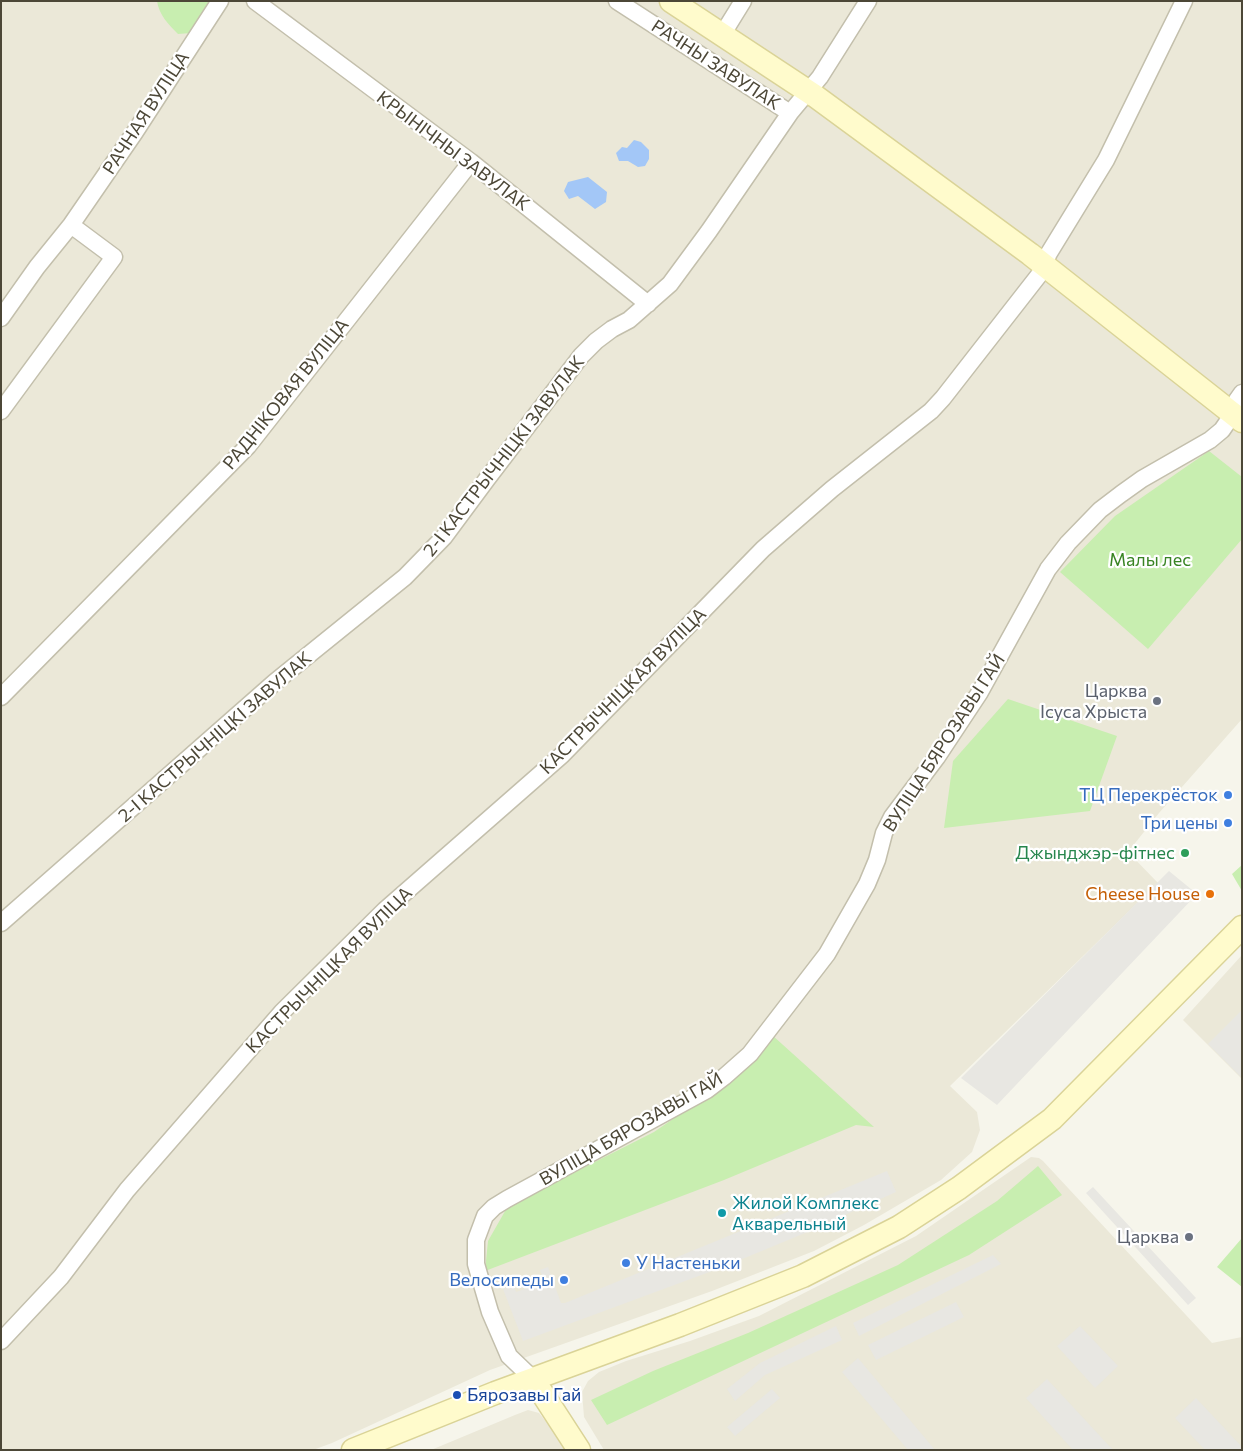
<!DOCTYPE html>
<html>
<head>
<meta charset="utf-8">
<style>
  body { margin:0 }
  #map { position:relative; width:1243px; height:1451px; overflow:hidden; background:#f6f5eb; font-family:Commissioner,sans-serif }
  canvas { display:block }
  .frame { position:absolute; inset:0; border:2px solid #4c4737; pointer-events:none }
</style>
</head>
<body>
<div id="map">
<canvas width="1243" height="1451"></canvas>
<div class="frame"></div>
</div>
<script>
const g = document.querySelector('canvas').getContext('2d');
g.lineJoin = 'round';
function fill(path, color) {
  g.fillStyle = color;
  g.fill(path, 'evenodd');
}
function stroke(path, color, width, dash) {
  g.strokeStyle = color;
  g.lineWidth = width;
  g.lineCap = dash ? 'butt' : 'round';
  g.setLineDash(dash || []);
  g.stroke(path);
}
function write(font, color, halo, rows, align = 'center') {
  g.font = font + ' Commissioner,sans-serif';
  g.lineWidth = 4.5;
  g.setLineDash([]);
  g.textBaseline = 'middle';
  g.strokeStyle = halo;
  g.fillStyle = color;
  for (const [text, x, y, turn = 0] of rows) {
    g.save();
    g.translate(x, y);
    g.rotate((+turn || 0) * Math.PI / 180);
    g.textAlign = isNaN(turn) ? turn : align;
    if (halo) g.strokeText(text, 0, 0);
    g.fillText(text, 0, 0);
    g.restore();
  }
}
fill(new Path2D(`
  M 1,1 L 1242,1 L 1242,719 L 1159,813 L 1128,852 L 1158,883 L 950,1086 L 977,1112 L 980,1130 L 972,1152 L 941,1180 L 864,1225 L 814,1251 L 712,1291 L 490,1370 L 332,1443 L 313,1450 L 1,1450 Z
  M 1242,955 L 1242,1079 L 1183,1020 Z
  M 1031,1157 L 1039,1158 L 1043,1161 L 1212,1343 L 1242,1337 L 1242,1450 L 604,1450 L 584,1417 L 582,1392 L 588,1381 L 599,1372 L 626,1361 L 690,1341 L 759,1316 L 916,1236 Z
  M 528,1410 L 539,1413 L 552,1429 L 565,1450 L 431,1450 L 515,1415 Z`), '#ebe8d8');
fill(new Path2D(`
  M 157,1 L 213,1 L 191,33 L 178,34 C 169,25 159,15 157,1 Z
  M 1209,451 L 1242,477 L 1242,539 L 1148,649 L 1060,572 L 1115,516 Z
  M 1008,699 L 1117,736 L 1090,811 L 944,828 L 953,761 Z
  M 1242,865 L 1242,891 L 1232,874 Z
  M 772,1035 L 874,1127 L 856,1125 L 724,1180 L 485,1271 L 488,1241 L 508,1206 L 654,1132 L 718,1088 Z
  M 1038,1166 L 1062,1195 L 969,1255 L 607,1425 L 591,1400 L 653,1371 L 748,1333 L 898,1265 L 997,1201 Z
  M 1242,1238 L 1242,1287 L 1217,1267 Z`), '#c8eeb0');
fill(new Path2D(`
  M 1169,871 L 1197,894 L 997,1105 L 961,1078 Z
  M 1242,1010 L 1242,1076 L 1241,1077 L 1208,1044 Z
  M 887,1171 L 896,1192 L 805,1233 L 723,1267 L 523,1341 L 503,1289 L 514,1285 L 516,1292 L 544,1282 L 540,1270 L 548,1267 L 561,1303 L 565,1303 Z
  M 1093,1187 L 1196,1298 L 1188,1305 L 1086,1193 Z
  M 993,1255 L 1001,1264 L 859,1336 L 853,1323 Z
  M 956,1302 L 964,1317 L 876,1360 L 868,1345 Z
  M 836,1326 L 842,1340 L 765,1375 L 735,1401 L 727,1389 L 760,1363 Z
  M 1080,1326 L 1118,1366 L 1095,1388 L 1057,1346 Z
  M 858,1358 L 935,1450 L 908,1450 L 842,1372 Z
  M 1047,1379 L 1113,1450 L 1073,1450 L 1026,1398 Z
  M 772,1389 L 780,1398 L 735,1436 L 727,1427 Z
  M 1196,1398 L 1242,1447 L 1242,1450 L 1205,1450 L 1175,1418 Z`), '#e8e7e2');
fill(new Path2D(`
  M 634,140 L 641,142 L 649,150 L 649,159 L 645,166 L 638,167 L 628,161 L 619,161 L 616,153 L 622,147 L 627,148 Z
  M 588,177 L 607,192 L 606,202 L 595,209 L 578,196 L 569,199 L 564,191 L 568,182 Z`), '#a3c7f7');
const minor = new Path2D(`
  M 255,1 L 471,162 L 648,304
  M 617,1 L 790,113
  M 722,35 L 743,1
  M 1,318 L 37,267 L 71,225 L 135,132 L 220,1
  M 1,411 L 114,257 L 71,225
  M 1,697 L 248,446 L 471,162
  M 1,923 L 275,682 L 405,577 L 444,537 L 487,479 L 581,356 L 596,341 L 612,329 L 629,320 L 670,284 L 709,231 L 790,113 L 820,77 L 868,1
  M 1,1341 L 61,1277 L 127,1190 L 282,1012 L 385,910 L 562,755 L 763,549 L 832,489 L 931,411 L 943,398 L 1039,275 L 1049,253 L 1106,160 L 1184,1
  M 533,1379 L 509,1356 L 490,1312 L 476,1264 L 476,1240 L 485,1216 L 494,1207 L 507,1199 L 707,1090 L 724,1077 L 750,1054 L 827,954 L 867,884 L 877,860 L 884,833 L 892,817 L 937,757 L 980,692 L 1048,569 L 1068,543 L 1100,510 L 1121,494 L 1142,479 L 1210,440 L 1222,430 L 1233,414 L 1237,400 L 1242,393`);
const secondary = new Path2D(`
  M 671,1 L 815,96 L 1030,254 L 1242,421
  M 533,1379 L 579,1450
  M 353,1450 L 495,1393 L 680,1325 L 803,1276 L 899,1227 L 959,1188 L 1052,1119 L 1242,927`);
stroke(minor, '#c3bfac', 19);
stroke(secondary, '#dad397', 25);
stroke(minor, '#fff', 16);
stroke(secondary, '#fffbcc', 22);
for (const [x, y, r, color] of [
  [1157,701,5,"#6b7280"],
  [1228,795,5,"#3f7fe0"],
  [1228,823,5,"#3f7fe0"],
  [1185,853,5,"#2e9e5b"],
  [1210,894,5,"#e8710a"],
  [722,1213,5,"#0f9aa8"],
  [1189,1237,5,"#6b7280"],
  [626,1263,5,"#3f7fe0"],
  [564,1280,5,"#3f7fe0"],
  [457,1395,5,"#1a4fb4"]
]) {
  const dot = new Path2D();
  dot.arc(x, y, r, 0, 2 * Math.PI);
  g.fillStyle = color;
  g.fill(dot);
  stroke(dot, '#fff', 2);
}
write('18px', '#4c4737', '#fff', [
  ["РАЧНЫ ЗАВУЛАК",716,65,33],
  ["РАЧНАЯ ВУЛІЦА",146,113,-57],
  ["КРЫНІЧНЫ ЗАВУЛАК",453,151,37],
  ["РАДНІКОВАЯ ВУЛІЦА",286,394,-51],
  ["2-І КАСТРЫЧНІЦКІ ЗАВУЛАК",504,456,-52],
  ["КАСТРЫЧНІЦКАЯ ВУЛІЦА",623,691,-45],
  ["2-І КАСТРЫЧНІЦКІ ЗАВУЛАК",215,737,-41],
  ["ВУЛІЦА БЯРОЗАВЫ ГАЙ",944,743,-57],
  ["КАСТРЫЧНІЦКАЯ ВУЛІЦА",329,970,-45],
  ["ВУЛІЦА БЯРОЗАВЫ ГАЙ",631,1129,-30]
]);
write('18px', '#398424', '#fff', [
  ["Малы лес",1150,560]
]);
write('18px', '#5b616d', '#fff', [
  ["Царква",1147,691],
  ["Ісуса Хрыста",1147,712],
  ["Царква",1179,1237]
], 'right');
write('18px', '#366cbe', '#fff', [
  ["ТЦ Перекрёсток",1218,795],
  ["Три цены",1218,823],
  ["У Настеньки",636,1263,"left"],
  ["Велосипеды",554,1280]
], 'right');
write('18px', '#27864d', '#fff', [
  ["Джынджэр-фітнес",1175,853]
], 'right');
write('18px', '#c56008', '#fff', [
  ["Cheese House",1200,894]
], 'right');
write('18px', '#0d838f', '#fff', [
  ["Жилой Комплекс",732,1203],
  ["Акварельный",732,1224]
], 'left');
write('18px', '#164399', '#fff', [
  ["Бярозавы Гай",467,1395]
], 'left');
</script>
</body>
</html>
